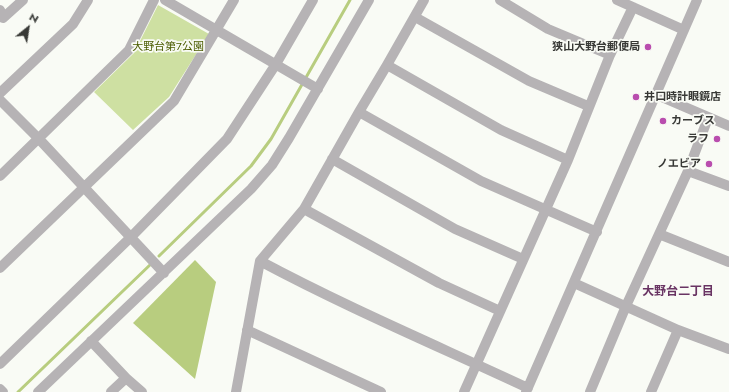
<!DOCTYPE html>
<html>
<head>
<meta charset="utf-8">
<style>
  body { margin:0 }
  #map { position:relative; width:729px; height:392px; overflow:hidden; background:#f9fbf5; font-family:Jost,sans-serif }
  canvas { display:block }
  .north { position:absolute; left:8px; top:8px; width:40px; height:40px; -webkit-text-stroke:3px #f9fbf5; paint-order:stroke; rotate:30deg; font-size:11px; font-weight:700; line-height:16px; text-align:center; color:#383936 }
  .north::after { content:''; display:block; margin:auto; width:14px; height:18px; background:#383936; clip-path:polygon(50% 0,100% 100%,50% 72%,0 100%) }
</style>
</head>
<body>
<div id="map">
<canvas width="729" height="392"></canvas>
<div class="north">N</div>
</div>
<script>
const g = document.querySelector('canvas').getContext('2d');
g.lineJoin = 'round';
function fill(path, color) {
  g.fillStyle = color;
  g.fill(path, 'evenodd');
}
function stroke(path, color, width, dash) {
  g.strokeStyle = color;
  g.lineWidth = width;
  g.lineCap = dash ? 'butt' : 'round';
  g.setLineDash(dash || []);
  g.stroke(path);
}
function write(font, color, halo, rows, align = 'center') {
  g.font = font + ' Jost,"Noto Sans JP",sans-serif';
  g.lineWidth = 3.5;
  g.setLineDash([]);
  g.textBaseline = 'middle';
  g.strokeStyle = halo;
  g.fillStyle = color;
  for (const [text, x, y, turn = 0] of rows) {
    g.save();
    g.translate(x, y);
    g.rotate((+turn || 0) * Math.PI / 180);
    g.textAlign = isNaN(turn) ? turn : align;
    if (halo) g.strokeText(text, 0, 0);
    g.fillText(text, 0, 0);
    g.restore();
  }
}
fill(new Path2D(`
  M 158,5 L 209,34 L 169,97 L 133,130 L 94,92 L 134,53 Z`), '#cee0a2');
fill(new Path2D(`
  M 195,260 L 216,282 L 195,379 L 133,323 Z`), '#b8cd7f');
stroke(new Path2D(`
  M 159,256 L 251,166 L 271,139 L 350,0
  M 18,392 L 152,263`), '#b8cd7f', 3);
stroke(new Path2D(`
  M 165,0 L 318,89
  M 500,0 L 548,29 L 610,55
  M 617,0 L 684,30
  M 0,10 L 3,18 L 23,0
  M 415,17 L 529,81 L 588,106
  M 387,65 L 501,130 L 568,160
  M 0,93 L 73,24 L 88,0
  M 657,95 L 729,126
  M 0,100 L 39,139 L 164,273
  M 359,112 L 481,181 L 597,232
  M 332,159 L 455,229 L 523,259
  M 688,171 L 729,186
  M 0,176 L 129,50 L 154,0
  M 304,209 L 439,283 L 500,311
  M 659,234 L 729,262
  M 260,261 C 348,308 438,346 528,388
  M 0,268 L 174,101 L 234,0
  M 574,283 L 678,330 L 729,349
  M 247,330 L 381,392
  M 91,341 L 126,378 L 142,392
  M 0,364 L 131,237 L 227,139 L 276,64 L 313,0
  M 0,389 L 3,392
  M 38,392 L 251,189 L 272,165 L 289,138 L 369,0
  M 111,392 L 126,378
  M 236,392 L 260,261 L 304,209 L 359,112 L 387,65 L 424,0
  M 464,392 L 568,160 L 610,55 L 633,7
  M 526,392 L 697,0
  M 590,392 L 626,306 L 688,171 L 708,118
  M 651,392 L 678,330`), '#b6b3b5', 10);
for (const [x, y, r, color] of [
  [648,47,4,"#b94dae"],
  [636,97,4,"#b94dae"],
  [663,121,4,"#b94dae"],
  [717,139,4,"#b94dae"],
  [709,164,4,"#b94dae"]
]) {
  const dot = new Path2D();
  dot.arc(x, y, r, 0, 2 * Math.PI);
  g.fillStyle = color;
  g.fill(dot);
  stroke(dot, '#f9fbf5', 1.5);
}
write('11px', '#4b5c00', '#f9fbf5', [
  ["大野台第7公園",168,47]
]);
write('bold 11px', '#383936', '#f9fbf5', [
  ["狭山大野台郵便局",640,47],
  ["井口時計眼鏡店",644,97,"left"],
  ["カーブス",671,121,"left"],
  ["ラフ",709,139],
  ["ノエビア",701,164]
], 'right');
write('bold 12px', '#693463', '#f9fbf5', [
  ["大野台二丁目",678,292]
]);
</script>
</body>
</html>
